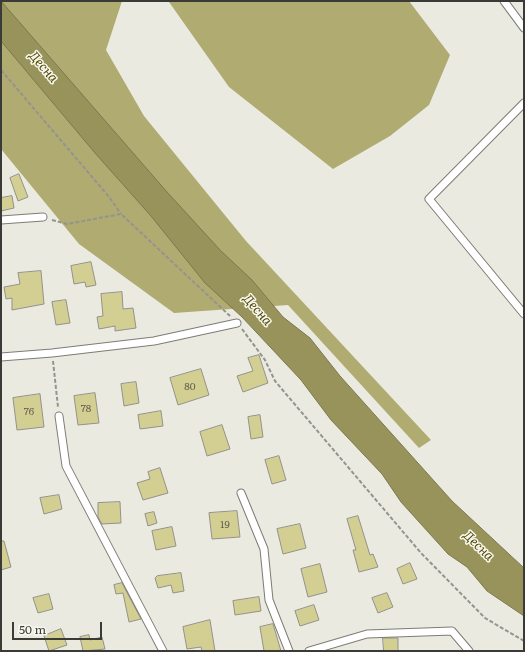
<!DOCTYPE html>
<html>
<head>
<meta charset="utf-8">
<style>
  body { margin:0 }
  #map { position:relative; width:525px; height:652px; overflow:hidden; background:#eaeae1; font-family:Literata,serif }
  canvas { display:block }
  .frame { position:absolute; inset:0; border:2px solid #3a3a37; pointer-events:none }
  .scale { position:absolute; left:12px; top:622px; width:90px; height:18px; box-sizing:border-box; border:2px solid #3a3a37; border-top:0; padding-left:5px; font-size:12px; line-height:14px; white-space:nowrap; color:#3a3a37; -webkit-text-stroke:3px #f7f7ef; paint-order:stroke }
</style>
</head>
<body>
<div id="map">
<canvas width="525" height="652"></canvas>
<div class="frame"></div>
<div class="scale">50 m</div>
</div>
<script>
const g = document.querySelector('canvas').getContext('2d');
g.lineJoin = 'round';
function fill(path, color) {
  g.fillStyle = color;
  g.fill(path, 'evenodd');
}
function stroke(path, color, width, dash) {
  g.strokeStyle = color;
  g.lineWidth = width;
  g.lineCap = dash ? 'butt' : 'round';
  g.setLineDash(dash || []);
  g.stroke(path);
}
function write(font, color, halo, rows, align = 'center') {
  g.font = font + ' Literata,serif';
  g.lineWidth = 3;
  g.setLineDash([]);
  g.textBaseline = 'middle';
  g.strokeStyle = halo;
  g.fillStyle = color;
  for (const [text, x, y, turn = 0] of rows) {
    g.save();
    g.translate(x, y);
    g.rotate((+turn || 0) * Math.PI / 180);
    g.textAlign = isNaN(turn) ? turn : align;
    if (halo) g.strokeText(text, 0, 0);
    g.fillText(text, 0, 0);
    g.restore();
  }
}
fill(new Path2D(`
  M 1,1 L 122,1 L 106,50 L 144,116 L 246,241 L 431,440 L 419,448 L 288,305 L 174,313 L 79,244 L 1,149 Z
  M 158,1 L 409,1 L 450,55 L 429,105 L 390,136 L 333,169 L 229,87 L 169,2 Z`), '#b0ab71');
const water = new Path2D(`
  M 1,1 L 167,192 L 221,251 L 252,280 L 283,317 L 310,338 L 340,376 L 452,501 L 524,568 L 524,616 L 487,591 L 467,567 L 448,554 L 401,502 L 382,474 L 331,420 L 301,380 L 242,317 L 205,283 L 151,216 L 95,153 L 1,41 Z`);
fill(water, '#98935a');
stroke(water, '#7c7850', 1);
const building = new Path2D(`
  M 19,174 L 28,197 L 18,201 L 10,178 Z
  M 12,196 L 14,208 L 1,211 L 1,198 Z
  M 91,262 L 96,285 L 86,287 L 85,282 L 74,284 L 71,266 Z
  M 41,271 L 44,304 L 12,310 L 12,298 L 6,299 L 4,287 L 20,284 L 18,273 Z
  M 122,292 L 123,309 L 133,308 L 136,328 L 115,331 L 115,326 L 99,329 L 97,317 L 103,316 L 101,294 Z
  M 66,300 L 70,323 L 56,325 L 52,302 Z
  M 259,355 L 268,383 L 243,392 L 237,376 L 253,371 L 248,358 Z
  M 201,369 L 209,395 L 178,405 L 170,378 Z
  M 136,382 L 139,403 L 124,406 L 121,384 Z
  M 95,393 L 99,423 L 78,425 L 74,396 Z
  M 40,394 L 44,427 L 17,430 L 13,398 Z
  M 161,411 L 163,426 L 140,429 L 138,415 Z
  M 260,415 L 263,437 L 251,439 L 248,417 Z
  M 222,425 L 230,449 L 207,456 L 200,432 Z
  M 279,456 L 286,480 L 272,484 L 265,460 Z
  M 160,468 L 168,493 L 143,500 L 137,483 L 150,479 L 148,472 Z
  M 59,495 L 62,509 L 44,514 L 40,498 Z
  M 120,502 L 121,523 L 102,524 L 98,517 L 98,503 Z
  M 237,511 L 240,537 L 212,539 L 209,513 Z
  M 154,512 L 157,523 L 148,526 L 145,514 Z
  M 358,516 L 370,555 L 373,554 L 378,567 L 359,572 L 353,550 L 356,550 L 347,519 Z
  M 300,524 L 306,548 L 283,554 L 277,529 Z
  M 172,527 L 176,546 L 156,550 L 152,531 Z
  M 1,541 L 4,541 L 11,567 L 1,570 Z
  M 410,563 L 417,579 L 403,584 L 397,569 Z
  M 320,564 L 327,592 L 308,597 L 301,569 Z
  M 181,573 L 184,591 L 173,593 L 171,585 L 158,588 L 155,578 L 157,576 Z
  M 122,583 L 141,619 L 129,622 L 123,593 L 116,594 L 114,585 Z
  M 387,593 L 393,607 L 378,613 L 372,598 Z
  M 49,594 L 53,609 L 38,613 L 33,598 Z
  M 259,597 L 261,611 L 235,615 L 233,601 Z
  M 314,605 L 319,620 L 300,626 L 295,611 Z
  M 210,620 L 215,651 L 202,651 L 201,647 L 187,649 L 183,627 Z
  M 273,624 L 281,651 L 264,651 L 260,627 Z
  M 61,629 L 67,645 L 49,651 L 44,636 Z
  M 89,635 L 90,640 L 102,637 L 105,649 L 83,651 L 80,637 Z
  M 383,638 L 398,638 L 398,651 L 384,651 Z`);
fill(building, '#d3cf93');
stroke(building, '#92928a', 1);
const service = new Path2D(`
  M 504,1 L 524,28
  M 524,103 L 429,199 L 524,314
  M 1,220 L 43,217
  M 1,357 L 52,353 L 154,341 L 237,323
  M 59,416 L 66,466 L 163,651
  M 241,493 L 264,549 L 269,600 L 289,651
  M 309,651 L 367,634 L 452,631 L 469,651`);
stroke(service, '#7d7c75', 9);
stroke(new Path2D(`
  M 1,70 L 110,198 L 121,214
  M 52,220 L 67,224 L 121,214 L 230,316
  M 242,329 L 265,360 L 275,381 L 421,553 L 485,618 L 524,641
  M 53,361 L 58,407`), '#94948e', 2, [4, 2]);
stroke(service, '#fff', 7);
write('10px', '#605f4e', null, [
  ["80",190,387],
  ["78",86,409],
  ["76",29,412],
  ["19",225,525]
]);
write('italic 13px', '#514a00', '#f7f7ef', [
  ["Десна",43,67,49],
  ["Десна",257,310,49],
  ["Десна",478,546,44]
]);
</script>
</body>
</html>
